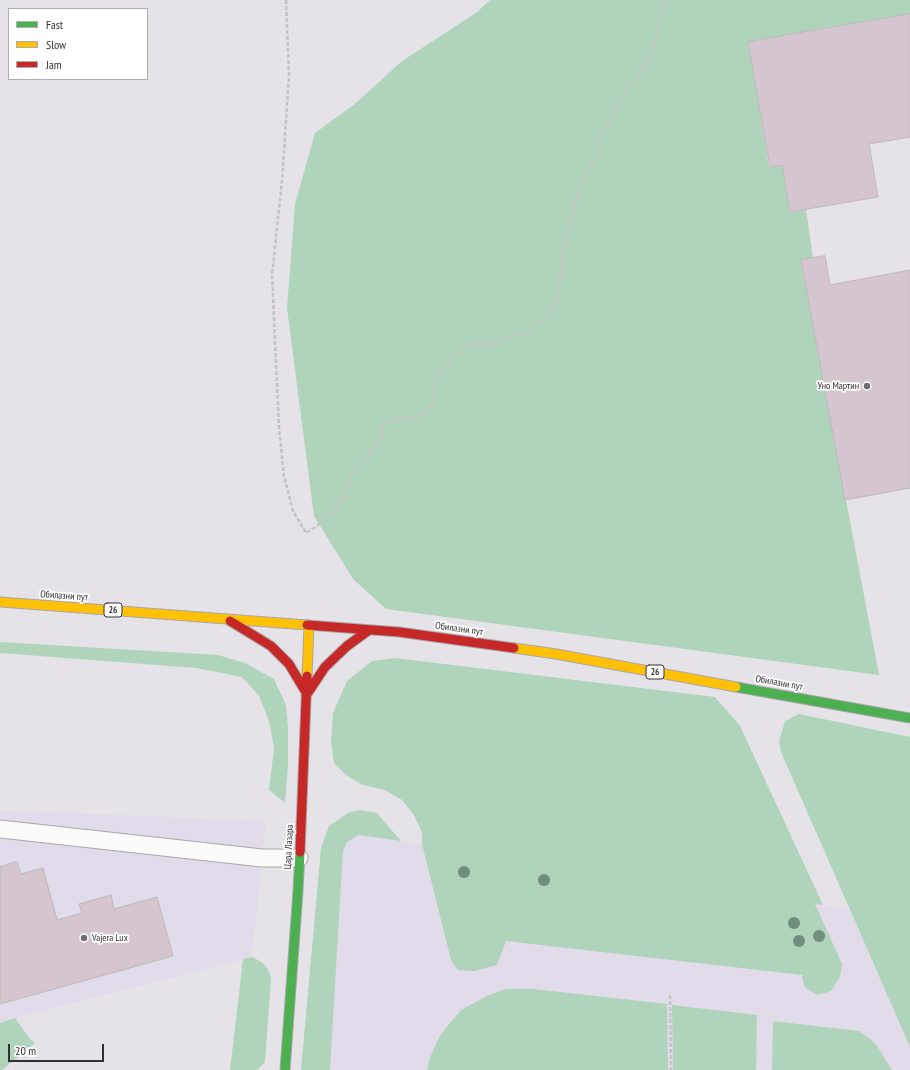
<!DOCTYPE html>
<html>
<head>
<meta charset="utf-8">
<style>
  body { margin:0 }
  #map { position:relative; width:910px; height:1070px; overflow:hidden; background:#e6e3e8; font-family:"PT Sans Narrow",sans-serif }
  canvas { display:block }
  .legend { position:absolute; left:8px; top:8px; width:140px; height:72px; box-sizing:border-box; background:#fff; border:1px solid #adacae; margin:0; padding:5px 7px; list-style:none; font-size:12px; color:#333034 }
  .legend li { display:flex; align-items:center; gap:8px; height:20px }
  .legend b { width:20px; border:1px solid #adacae }
  .scale { position:absolute; left:8px; top:1044px; width:96px; height:18px; box-sizing:border-box; border:2px solid #333034; border-top:0; padding-left:5px; font-size:12px; line-height:14px; white-space:nowrap; color:#333034; -webkit-text-stroke:3px #fff; paint-order:stroke }
</style>
</head>
<body>
<div id="map">
<canvas width="910" height="1070"></canvas>
<ul class="legend">
<li><b style="height:5px;background:#4caf50"></b>Fast</li>
<li><b style="height:5px;background:#ffc107"></b>Slow</li>
<li><b style="height:5px;background:#c62828"></b>Jam</li>
</ul>
<div class="scale">20 m</div>
</div>
<script>
const g = document.querySelector('canvas').getContext('2d');
g.lineJoin = 'round';
function fill(path, color) {
  g.fillStyle = color;
  g.fill(path, 'evenodd');
}
function stroke(path, color, width, dash) {
  g.strokeStyle = color;
  g.lineWidth = width;
  g.lineCap = dash ? 'butt' : 'round';
  g.setLineDash(dash || []);
  g.stroke(path);
}
function write(font, color, halo, rows, align = 'center') {
  g.font = font + ' "PT Sans Narrow",sans-serif';
  g.lineWidth = 3.5;
  g.setLineDash([]);
  g.textBaseline = 'middle';
  g.strokeStyle = halo;
  g.fillStyle = color;
  for (const [text, x, y, turn = 0] of rows) {
    g.save();
    g.translate(x, y);
    g.rotate((+turn || 0) * Math.PI / 180);
    g.textAlign = isNaN(turn) ? turn : align;
    if (halo) g.strokeText(text, 0, 0);
    g.fillText(text, 0, 0);
    g.restore();
  }
}
fill(new Path2D(`
  M 0,810 L 266,821 L 252,957 L 15,1018 L 0,1023 Z
  M 359,835 L 849,909 L 910,1047 L 910,1070 L 330,1070 L 343,851 L 347,842 Z`), '#e2dbe9');
fill(new Path2D(`
  M 490,0 L 910,0 L 910,14 L 749,42 L 769,167 L 782,165 L 790,211 L 806,209 L 813,258 L 801,261 L 879,675 L 386,609 L 353,579 L 314,516 L 287,308 L 295,204 L 315,133 L 356,103 L 402,61 L 476,13 Z
  M 0,642 L 218,655 L 245,663 L 274,679 L 286,705 L 288,727 L 288,764 L 285,803 L 269,790 L 274,748 L 269,721 L 259,696 L 242,677 L 196,668 L 0,653 Z
  M 395,658 L 715,697 L 740,726 L 823,905 L 815,904 L 842,964 L 840,977 L 831,991 L 818,995 C 805,988 804,989 802,975 L 506,941 L 497,965 L 474,971 L 458,970 L 451,960 L 422,844 L 422,832 L 414,815 L 402,800 L 385,790 L 363,785 L 347,776 L 334,763 L 331,741 L 333,713 L 347,681 L 372,661 Z
  M 799,714 L 910,737 L 910,1047 L 781,752 L 779,741 L 785,721 Z
  M 359,810 L 377,813 L 401,841 L 359,835 L 347,842 L 343,851 L 330,1070 L 301,1070 L 321,848 L 329,826 L 348,813 Z
  M 252,957 C 264,963 268,965 271,979 L 265,1062 L 257,1070 L 230,1070 L 243,959 Z
  M 506,989 L 533,989 L 667,1004 L 668,1070 L 427,1070 L 430,1057 L 441,1034 L 461,1010 L 489,995 Z
  M 672,1005 L 757,1015 L 756,1070 L 673,1070 Z
  M 15,1018 L 30,1039 L 35,1043 L 2,1070 L 0,1070 L 0,1023 Z
  M 773,1021 L 859,1031 L 875,1043 L 892,1070 L 772,1070 Z`), '#afd4bb');
const building = new Path2D(`
  M 910,14 L 910,137 L 869,144 L 878,197 L 790,212 L 782,165 L 770,167 L 748,42 Z
  M 825,256 L 830,285 L 910,270 L 910,488 L 845,500 L 801,260 Z
  M 17,862 L 21,874 L 43,868 L 57,920 L 82,913 L 79,904 L 111,895 L 114,909 L 157,897 L 173,956 L 0,1004 L 0,867 Z`);
fill(building, '#d4c5ce');
stroke(building, '#bcb9bc', 1);
const lane = new Path2D(`
  M 0,829 L 262,858 L 299,858`);
const fast = new Path2D(`
  M 736,687 L 910,718
  M 285,1070 L 298,891 L 300,852`);
const slow = new Path2D(`
  M 0,602 L 307,625
  M 514,648 L 556,654 L 736,687
  M 307,676 L 309,625`);
const jam = new Path2D(`
  M 230,621 L 271,646 L 289,664 L 307,694 L 325,667 L 347,646 L 369,630
  M 307,625 L 399,632 L 514,648
  M 300,852 L 307,676`);
stroke(lane, '#a8a6aa', 19);
stroke(fast, '#a8a6aa', 11);
stroke(slow, '#a8a6aa', 11);
stroke(jam, '#a8a6aa', 11);
stroke(new Path2D(`
  M 286,0 L 289,75 L 282,181 L 272,275 L 279,428 L 284,476 L 293,511 L 306,533 L 317,526 L 339,504 L 348,486 L 350,476 L 354,470 L 368,458 L 370,451 L 378,445 L 383,435 L 381,431 L 380,426 L 392,420 L 419,416 L 426,413 L 431,408 L 433,404 L 433,390 L 439,374 L 458,351 L 467,346 L 474,344 L 493,343 L 529,331 L 545,319 L 552,312 L 558,295 L 566,237 L 578,193 L 587,171 L 597,157 L 597,142 L 600,136 L 612,120 L 618,103 L 638,76 L 647,62 L 655,43 L 665,0
  M 670,995 L 671,1070`), '#c4c4c5', 2.5, [4, 2]);
stroke(lane, '#fbfbfc', 17);
stroke(fast, '#4caf50', 9);
stroke(slow, '#ffc107', 9);
stroke(jam, '#c62828', 9);
g.fillStyle = '#708d7d';
for (const [x, y] of [
  [464,872],
  [544,880],
  [794,923],
  [819,936],
  [799,941]
]) {
  g.beginPath();
  g.arc(x, y, 6, 0, 2 * Math.PI);
  g.fill();
}
for (const [x, y, r, color] of [
  [867,386,4,"#726f73"],
  [84,938,4,"#726f73"]
]) {
  const dot = new Path2D();
  dot.arc(x, y, r, 0, 2 * Math.PI);
  g.fillStyle = color;
  g.fill(dot);
  stroke(dot, '#fff', 1.5);
}
for (const [x, y, w] of [
  [113,610,18],
  [655,672,18]
]) {
  const box = new Path2D();
  box.roundRect(x - w / 2, y - 7, w, 14, 3);
  g.fillStyle = '#fff';
  g.fill(box);
  stroke(box, '#333034', 1);
}
write('bold 9px', '#333034', null, [
  ["26",113,610],
  ["26",655,672]
]);
write('10px', '#333034', '#fff', [
  ["Уно Мартин",859,386],
  ["Vajera Lux",92,938,"left"]
], 'right');
write('10px', '#333034', '#fff', [
  ["Обилазни пут",64,596,4],
  ["Обилазни пут",459,629,8],
  ["Обилазни пут",779,683,10],
  ["Цара Лазара",289,847,-87]
]);
</script>
</body>
</html>
